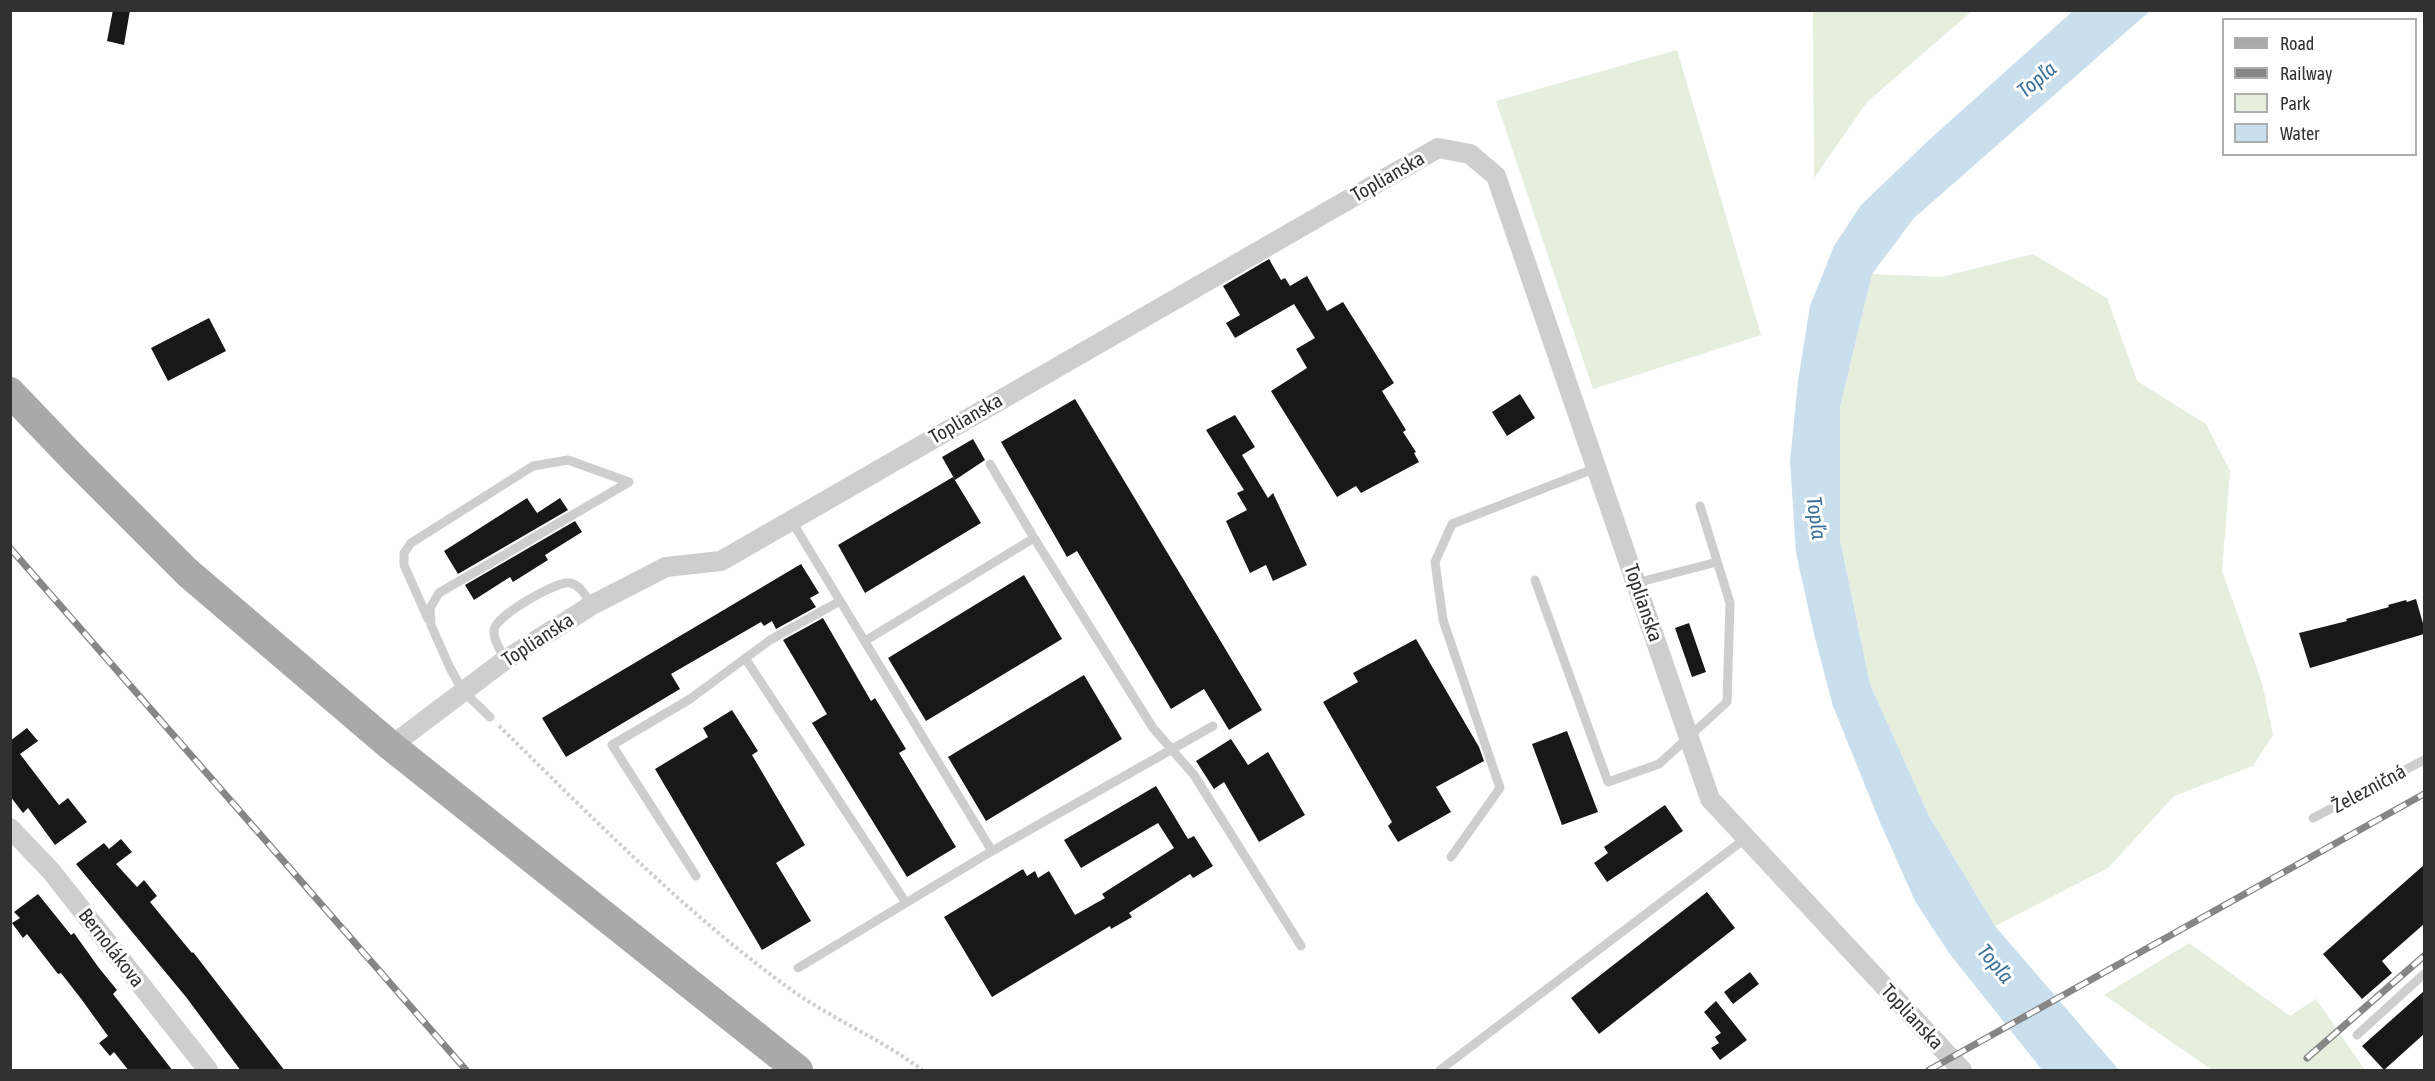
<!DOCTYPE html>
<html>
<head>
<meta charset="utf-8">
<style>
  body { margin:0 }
  #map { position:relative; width:2435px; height:1081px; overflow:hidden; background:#fff; font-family:"Asap Condensed",sans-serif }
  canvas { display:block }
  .frame { position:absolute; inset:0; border:12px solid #313131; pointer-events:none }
  .legend { position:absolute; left:2222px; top:18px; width:195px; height:138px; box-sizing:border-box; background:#fff; border:2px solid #adadad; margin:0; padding:8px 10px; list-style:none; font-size:18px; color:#313131 }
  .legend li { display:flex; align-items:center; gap:12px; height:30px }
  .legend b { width:30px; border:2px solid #adadad }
</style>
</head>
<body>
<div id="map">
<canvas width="2435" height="1081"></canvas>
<div class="frame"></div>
<ul class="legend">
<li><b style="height:8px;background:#a9a9a9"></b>Road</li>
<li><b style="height:8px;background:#868686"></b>Railway</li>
<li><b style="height:16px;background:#e6eede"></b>Park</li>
<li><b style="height:16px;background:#cadfee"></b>Water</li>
</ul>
</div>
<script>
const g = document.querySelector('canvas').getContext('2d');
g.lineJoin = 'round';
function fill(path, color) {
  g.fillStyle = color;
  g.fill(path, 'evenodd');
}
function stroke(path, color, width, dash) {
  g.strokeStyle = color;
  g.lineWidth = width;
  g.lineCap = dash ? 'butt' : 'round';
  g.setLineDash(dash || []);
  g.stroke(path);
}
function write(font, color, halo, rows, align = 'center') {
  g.font = font + ' "Asap Condensed",sans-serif';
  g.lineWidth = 6;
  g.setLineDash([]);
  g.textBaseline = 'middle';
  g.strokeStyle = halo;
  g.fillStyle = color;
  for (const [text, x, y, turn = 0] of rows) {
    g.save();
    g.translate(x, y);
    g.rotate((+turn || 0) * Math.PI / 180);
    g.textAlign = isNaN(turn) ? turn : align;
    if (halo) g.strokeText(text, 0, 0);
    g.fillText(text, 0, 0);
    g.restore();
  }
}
fill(new Path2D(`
  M 1813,11 L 1972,11 L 1867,102 L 1814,178 Z
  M 1677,50 L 1761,335 L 1593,389 L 1496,101 Z
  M 2033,254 L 2107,298 L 2137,381 L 2206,424 L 2230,471 L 2222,571 L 2262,683 L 2273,735 L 2253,766 L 2174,796 L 2108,868 L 1995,926 L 1929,816 L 1870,684 L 1840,540 L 1840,407 L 1872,274 L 1942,277 Z
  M 2189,943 L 2290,1016 L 2316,999 L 2365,1070 L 2212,1070 L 2104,995 Z`), '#e6eede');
fill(new Path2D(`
  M 2073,11 L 2150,11 L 1914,218 L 1872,274 L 1840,407 L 1840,540 L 1870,684 L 1929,816 L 1995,926 L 2119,1070 L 2042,1070 L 1949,953 L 1915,901 L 1879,820 L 1833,706 L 1814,634 L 1796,553 L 1790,461 L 1798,381 L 1810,306 L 1834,246 L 1861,205 L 1930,139 Z`), '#cadfee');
fill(new Path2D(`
  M 113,10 L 130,10 L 124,45 L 107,41 Z
  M 1269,259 L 1281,280 L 1285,278 L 1290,286 L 1307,276 L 1327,311 L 1343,302 L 1394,383 L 1382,391 L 1406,430 L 1403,432 L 1416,452 L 1414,453 L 1419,462 L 1361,493 L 1356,486 L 1337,497 L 1271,391 L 1307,368 L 1296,349 L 1315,338 L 1294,304 L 1235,338 L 1226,323 L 1240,315 L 1223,286 Z
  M 209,318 L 226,351 L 168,381 L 151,348 Z
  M 1520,394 L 1535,418 L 1507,436 L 1492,412 Z
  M 1075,399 L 1262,710 L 1229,730 L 1204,689 L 1171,709 L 1077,551 L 1067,557 L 1001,442 Z
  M 1235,415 L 1255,447 L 1242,455 L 1268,498 L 1273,493 L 1307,565 L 1273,581 L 1266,565 L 1250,573 L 1226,521 L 1247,510 L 1237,493 L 1244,490 L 1206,430 Z
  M 973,439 L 985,460 L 955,480 L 942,457 Z
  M 953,477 L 981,523 L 865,593 L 838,545 Z
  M 527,498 L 537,513 L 560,498 L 568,510 L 458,574 L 444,551 Z
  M 575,521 L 582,532 L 545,555 L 548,560 L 513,582 L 510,577 L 474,600 L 465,585 Z
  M 801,564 L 819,593 L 810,598 L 816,607 L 776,629 L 772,621 L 764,626 L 761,622 L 671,674 L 680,689 L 566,757 L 542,718 Z
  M 1024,575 L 1062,639 L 926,721 L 888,658 Z
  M 2416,599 L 2424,627 L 2424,634 L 2310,668 L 2299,633 L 2347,621 L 2346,619 L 2389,607 L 2388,605 L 2406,600 L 2407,602 Z
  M 823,618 L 871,701 L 875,698 L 906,749 L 899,753 L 956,847 L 907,877 L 812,723 L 827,714 L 783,640 Z
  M 1689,623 L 1706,672 L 1692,677 L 1675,628 Z
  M 1416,639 L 1479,747 L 1484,761 L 1436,787 L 1451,812 L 1398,842 L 1388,826 L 1392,822 L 1323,702 L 1358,682 L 1353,673 Z
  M 1084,675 L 1122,739 L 986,821 L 948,757 Z
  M 732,710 L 758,751 L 752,755 L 805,845 L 776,863 L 811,921 L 762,950 L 655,769 L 708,737 L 703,728 Z
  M 27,728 L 38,741 L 20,754 L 59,805 L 68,798 L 87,822 L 55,845 L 28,808 L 23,813 L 10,796 L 10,741 Z
  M 1567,731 L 1598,812 L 1562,825 L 1532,744 Z
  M 1231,739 L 1248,765 L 1268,752 L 1305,815 L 1259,842 L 1224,782 L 1214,789 L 1196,761 Z
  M 1156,786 L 1188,839 L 1194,836 L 1213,866 L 1193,878 L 1190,874 L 1129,913 L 1132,917 L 1111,929 L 1110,926 L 992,997 L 944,917 L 1023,869 L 1027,876 L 1035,871 L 1038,878 L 1049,871 L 1075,915 L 1105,898 L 1102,894 L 1174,848 L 1158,823 L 1081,868 L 1064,840 Z
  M 1665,805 L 1683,831 L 1607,882 L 1594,863 L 1608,853 L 1604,847 Z
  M 121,839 L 132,852 L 116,864 L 137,887 L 144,880 L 157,896 L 150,902 L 192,953 L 193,952 L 285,1071 L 241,1071 L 186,997 L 76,864 L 104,843 L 109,849 Z
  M 2424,865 L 2424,924 L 2382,961 L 2392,973 L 2362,999 L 2323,954 Z
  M 1707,892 L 1735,928 L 1599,1034 L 1571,998 Z
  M 38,894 L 71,935 L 74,933 L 99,968 L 117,990 L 113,994 L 173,1071 L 129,1071 L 114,1052 L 110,1056 L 99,1043 L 108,1036 L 82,1000 L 61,973 L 58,974 L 27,934 L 23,938 L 12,923 L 20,918 L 14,912 Z
  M 1750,972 L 1759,984 L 1733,1004 L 1724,992 Z
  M 2424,991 L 2424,1034 L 2384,1070 L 2362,1046 Z
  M 1716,1001 L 1747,1040 L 1720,1060 L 1711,1048 L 1719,1043 L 1715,1037 L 1721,1033 L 1704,1012 Z`), '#181818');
stroke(new Path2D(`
  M 499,726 C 591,816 682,910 786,986 C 829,1018 880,1038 922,1070`), '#cecece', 4, [3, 3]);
stroke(new Path2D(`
  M 990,464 L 1034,538
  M 791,520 L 992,851 L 798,968
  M 1535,580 L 1608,782 L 1659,764 L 1727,702 L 1730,603 L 1700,506
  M 1636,583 L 1717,562
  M 428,619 L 404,565 L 404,553 L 411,543 L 533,466 L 568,460 L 629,482
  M 865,641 L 1034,538 L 1153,728 L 1194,775 L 1301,946
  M 745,658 L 906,903
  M 505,660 C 501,651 493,640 494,630 C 495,616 558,580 570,583 C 581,585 586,597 592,605
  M 490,717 L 463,691 L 450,668 L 431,625 L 430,608 L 439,593 L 629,482
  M 2313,818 L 2424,760
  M 992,851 L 1213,726
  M 1451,857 L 1500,788 L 1443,620 L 1435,562 L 1452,524 L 1596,468
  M 696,876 L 612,745 L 690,699 L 770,640 L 840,601
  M 2357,1035 L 2424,974
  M 1440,1070 L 1746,838`), '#cecece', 9);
stroke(new Path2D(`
  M 391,746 L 505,660 L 592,605 L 666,567 L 721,561 L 1438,148 L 1470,154 L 1496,176 L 1710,799 L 1962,1070
  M 10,828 L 51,871 L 208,1070`), '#cecece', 20);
stroke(new Path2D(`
  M 10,392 L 76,461 L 188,573 L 391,746 L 798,1070`), '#a9a9a9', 30);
const rail = new Path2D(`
  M 10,548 L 466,1070
  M 2307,1058 L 2424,956
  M 1929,1070 L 2424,794`);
stroke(rail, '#868686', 7);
stroke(rail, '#fff', 4.5, [14]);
write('20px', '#313131', '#fff', [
  ["Toplianska",1388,177,-30],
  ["Toplianska",966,419,-30],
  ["Toplianska",1643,603,71],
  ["Toplianska",538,640,-33],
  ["Železničná",2369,789,-28],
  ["Bernolákova",111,948,52],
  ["Toplianska",1912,1017,47]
]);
write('italic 21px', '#397198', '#fff', [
  ["Topľa",2037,80,-40],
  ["Topľa",1816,518,82],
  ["Topľa",1995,964,50]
]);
</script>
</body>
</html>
